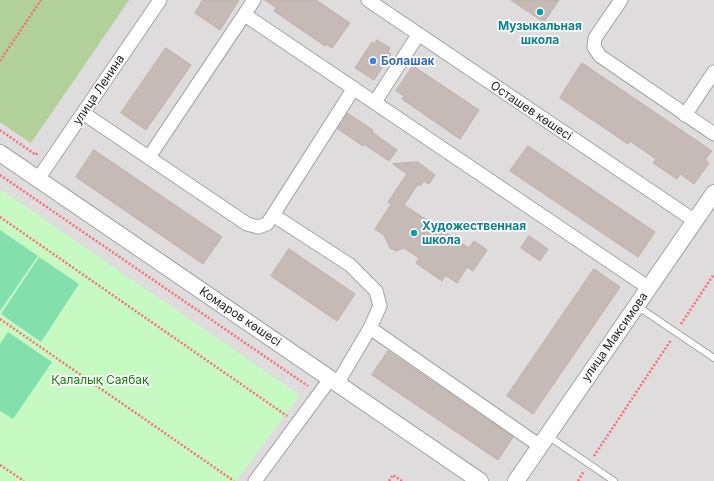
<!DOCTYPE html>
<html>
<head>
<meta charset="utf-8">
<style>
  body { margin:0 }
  canvas { display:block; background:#f0ebe6 }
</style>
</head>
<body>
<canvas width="714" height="481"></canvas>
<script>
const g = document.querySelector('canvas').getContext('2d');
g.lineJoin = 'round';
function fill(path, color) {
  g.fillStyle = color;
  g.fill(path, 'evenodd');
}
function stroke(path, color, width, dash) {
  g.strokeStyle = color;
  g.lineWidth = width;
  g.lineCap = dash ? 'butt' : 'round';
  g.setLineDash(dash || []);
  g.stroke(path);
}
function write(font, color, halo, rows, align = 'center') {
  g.font = font + ' Inter,sans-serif';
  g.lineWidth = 3.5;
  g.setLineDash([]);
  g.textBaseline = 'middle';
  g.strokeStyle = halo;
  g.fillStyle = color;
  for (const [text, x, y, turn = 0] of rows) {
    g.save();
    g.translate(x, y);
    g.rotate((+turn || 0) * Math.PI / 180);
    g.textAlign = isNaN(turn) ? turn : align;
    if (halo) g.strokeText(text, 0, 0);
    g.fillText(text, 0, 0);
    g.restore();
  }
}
fill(new Path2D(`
  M 0,0 L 714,0 L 714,481 L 0,481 Z`), '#dedcdd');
fill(new Path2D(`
  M 0,0 L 129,0 L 31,143 L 0,122 Z`), '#b2d09a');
fill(new Path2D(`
  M 0,189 L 300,395 L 236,481 L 0,481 Z`), '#c7fac3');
fill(new Path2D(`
  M 0,230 L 38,256 L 0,311 Z
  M 39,257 L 79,284 L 41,342 L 1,314 Z
  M 8,332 L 52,362 L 13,419 L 0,411 L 0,344 Z`), '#83e0ad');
const building = new Path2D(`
  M 203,0 L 239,0 L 220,30 L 195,13 Z
  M 265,0 L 316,0 L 350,23 L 332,48 L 326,44 L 325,46 L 274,11 L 276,8 Z
  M 511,0 L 559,0 L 544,22 Z
  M 377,40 L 390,48 L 388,52 L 391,54 L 374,80 L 355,68 L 372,42 L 374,44 Z
  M 166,48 L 191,65 L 146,130 L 121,113 Z
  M 582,63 L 712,151 L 705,160 L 709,163 L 694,184 L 680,174 L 677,179 L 653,163 L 656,159 L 630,141 L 628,144 L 560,98 Z
  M 413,66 L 479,110 L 460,139 L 402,99 L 404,96 L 396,91 Z
  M 347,113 L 373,130 L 372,132 L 397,150 L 389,161 L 364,144 L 363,146 L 338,129 Z
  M 528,146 L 655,232 L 638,257 L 510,171 Z
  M 94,150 L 222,237 L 203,264 L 76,177 Z
  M 418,162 L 435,175 L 429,184 L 424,181 L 420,186 L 418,184 L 404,205 L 469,248 L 474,241 L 487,250 L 473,271 L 467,267 L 457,283 L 445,275 L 442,281 L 416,263 L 419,258 L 404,248 L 396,251 L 390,248 L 384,235 L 375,229 L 391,204 L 388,202 L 407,174 L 393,164 Z
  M 529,236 L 548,249 L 540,261 L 521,248 Z
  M 289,249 L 355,294 L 337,321 L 271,276 Z
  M 594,269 L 620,287 L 533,414 L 507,396 Z
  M 388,351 L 513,437 L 498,460 L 372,375 Z`);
fill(building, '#c5bab5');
stroke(building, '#c2afa8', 1);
const service = new Path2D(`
  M 637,306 L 714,358
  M 548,436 L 614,481`);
const minor = new Path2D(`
  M 368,0 L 695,221
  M 621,0 L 595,38 L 594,47 L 600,56 L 714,134
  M 245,15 L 649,288
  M 375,102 L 418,35
  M 83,113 L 247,224 L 258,227 L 267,224 L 273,215 L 354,88
  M 685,115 L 714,72
  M 149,157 L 254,0
  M 38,179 L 160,0
  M 273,215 L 350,265 L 376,291 L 380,306 L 370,328 L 337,384
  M 370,328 L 540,446
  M 255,481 L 330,379`);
const tertiary = new Path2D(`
  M 0,153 L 480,481
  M 516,481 L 714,193`);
stroke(service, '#a3a3a3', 8);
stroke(minor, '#a3a3a3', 15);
stroke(tertiary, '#a3a3a3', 18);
stroke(new Path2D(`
  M 0,61 L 41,0
  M 0,130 L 36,155 L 38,152
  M 0,175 L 308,386
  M 0,217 L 287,416
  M 0,319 L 234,481
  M 681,324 L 714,274
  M 594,456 L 671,340
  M 0,465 L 24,481
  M 389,481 L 393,475 L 402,481
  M 578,481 L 584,471`), '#fb6c74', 2.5, [2, 2]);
stroke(service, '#fff', 6);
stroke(minor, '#fff', 13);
stroke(tertiary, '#fff', 16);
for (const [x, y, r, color] of [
  [540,12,4,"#0f9aa8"],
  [373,61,4,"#3f7fe0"],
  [414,233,4,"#0f9aa8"]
]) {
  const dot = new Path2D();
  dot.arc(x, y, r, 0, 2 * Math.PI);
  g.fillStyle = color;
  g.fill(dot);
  stroke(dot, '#fff', 1.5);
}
write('bold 12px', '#0d838f', '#fff', [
  ["Музыкальная",540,26],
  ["школа",540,40],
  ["Художественная",422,226,"left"],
  ["школа",422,240,"left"]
]);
write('bold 12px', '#366cbe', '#fff', [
  ["Болашак",381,61]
], 'left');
write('12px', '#1f1f1f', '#fff', [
  ["улица Ленина",99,90,-56],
  ["Осташев көшесі",531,111,34],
  ["Комаров көшесі",240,317,34],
  ["улица Максимова",615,337,-55]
]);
write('12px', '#13800b', '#fff', [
  ["Қалалық Саябақ",100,380]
]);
</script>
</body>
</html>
